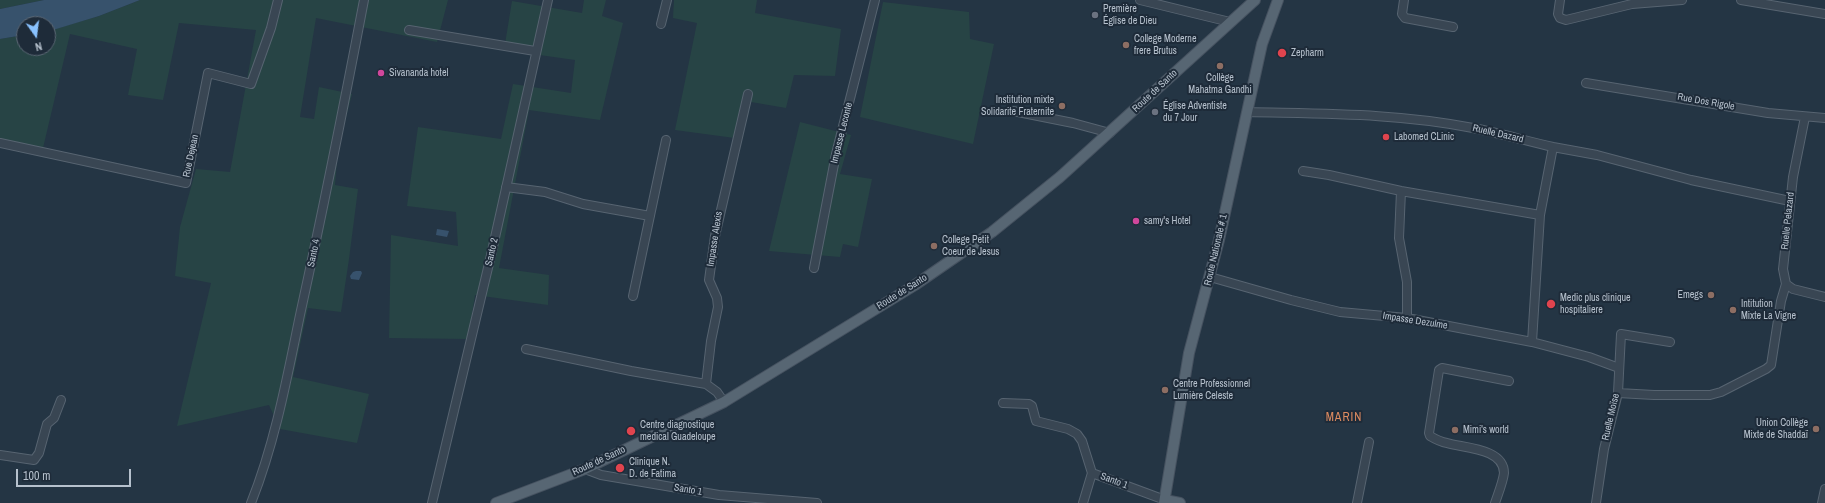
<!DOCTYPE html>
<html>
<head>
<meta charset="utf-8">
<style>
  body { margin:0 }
  #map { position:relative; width:1825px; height:503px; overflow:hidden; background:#243544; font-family:"Archivo Narrow",sans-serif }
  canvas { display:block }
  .north { position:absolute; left:16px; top:16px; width:40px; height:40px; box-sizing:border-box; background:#1e2b39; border:1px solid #5b6774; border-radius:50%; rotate:166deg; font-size:11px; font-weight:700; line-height:16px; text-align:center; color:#b6c1cd }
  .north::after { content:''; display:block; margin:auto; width:14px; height:18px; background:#89c2ff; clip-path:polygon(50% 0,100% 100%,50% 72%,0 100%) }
  .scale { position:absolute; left:16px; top:469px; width:115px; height:18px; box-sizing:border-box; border:2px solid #b6c1cd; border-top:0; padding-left:5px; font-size:12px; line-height:14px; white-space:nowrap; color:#b6c1cd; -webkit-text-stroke:3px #1e2b39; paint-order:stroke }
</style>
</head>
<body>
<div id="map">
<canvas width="1825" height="503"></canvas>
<div class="north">N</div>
<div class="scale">100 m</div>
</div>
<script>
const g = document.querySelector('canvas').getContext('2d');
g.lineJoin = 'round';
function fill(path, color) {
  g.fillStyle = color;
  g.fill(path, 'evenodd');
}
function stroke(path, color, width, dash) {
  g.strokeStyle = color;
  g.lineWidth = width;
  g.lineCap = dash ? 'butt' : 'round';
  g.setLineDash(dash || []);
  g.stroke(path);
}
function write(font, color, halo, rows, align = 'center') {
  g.font = font + ' "Archivo Narrow",sans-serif';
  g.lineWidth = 4;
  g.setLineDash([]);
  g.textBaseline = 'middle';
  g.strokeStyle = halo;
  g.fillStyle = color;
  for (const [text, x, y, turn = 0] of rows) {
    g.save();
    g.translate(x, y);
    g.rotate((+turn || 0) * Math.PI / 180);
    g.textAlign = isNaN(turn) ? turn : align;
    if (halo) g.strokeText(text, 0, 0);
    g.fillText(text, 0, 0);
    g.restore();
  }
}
fill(new Path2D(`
  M 0,0 L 44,0 L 0,9 Z
  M 140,0 L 448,0 L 437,42 L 316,18 L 300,117 L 314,119 L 319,87 L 352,94 L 338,148 L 335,185 L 358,189 L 349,259 L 341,312 L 308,308 L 293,377 L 369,394 L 357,443 L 280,429 L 269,405 L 177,426 L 211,283 L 175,276 L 180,227 L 196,169 L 230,172 L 256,30 L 179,23 L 163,100 L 128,95 L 137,49 L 70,34 L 43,148 L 0,140 L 0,39 L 24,35 L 24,48 L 48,48 L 48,31 L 99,16 Z
  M 584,0 L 606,0 L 602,16 L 623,23 L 600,120 L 529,110 L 499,268 L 549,275 L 548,305 L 475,295 L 468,339 L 389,338 L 391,235 L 458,246 L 456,212 L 407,206 L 418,127 L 501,139 L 513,84 L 571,93 L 575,60 L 504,50 L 512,1 L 582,13 Z
  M 674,0 L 757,0 L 755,13 L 841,29 L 835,76 L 794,75 L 786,108 L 751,102 L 742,139 L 675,130 L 697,23 L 673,18 Z
  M 883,2 L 969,12 L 970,39 L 994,44 L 973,144 L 860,117 Z
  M 800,122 L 851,135 L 840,174 L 872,179 L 858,247 L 843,244 L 840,257 L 769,251 Z`), '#274445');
fill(new Path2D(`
  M 44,0 L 140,0 L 99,16 L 53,30 L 48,31 L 48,24 L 24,24 L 24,35 L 0,39 L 0,9 Z
  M 437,229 L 449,231 L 447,237 L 436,235 Z
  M 356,271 L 361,271 L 362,273 L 359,280 L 351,279 L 350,276 L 353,272 Z`), '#37526c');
const minor = new Path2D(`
  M 1140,0 L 1230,22
  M 1404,0 L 1402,14 L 1405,18 L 1453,27
  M 1560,0 L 1558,14 L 1560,18 L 1566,20 L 1632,4 L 1682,0
  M 1741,0 L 1825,14
  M 661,24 L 667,0
  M 409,30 L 535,51
  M 1586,83 L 1768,113 L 1825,118
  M 1013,111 L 1073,123 L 1110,133
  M 1247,112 C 1322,114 1399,113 1473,128 C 1500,133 1526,141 1553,147 L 1540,215 L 1532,342
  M 1805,117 L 1793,177 L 1783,269 L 1786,284 L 1793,289 L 1825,297
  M 0,143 L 186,183 L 208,73 L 251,84 L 271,28 L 278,0
  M 1553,147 L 1597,155 L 1691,180 L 1790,201
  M 1303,171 L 1329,175 L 1401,191 L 1540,215
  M 506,187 L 545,192 L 583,204 L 650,216
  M 1401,191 L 1399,238 L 1407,282 L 1407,318
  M 814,268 L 836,154 L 875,0
  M 1210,277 L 1291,300 L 1340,312 L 1407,318 L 1532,342 L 1589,357 L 1619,368
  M 633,296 L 666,140
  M 526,349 L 631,371 L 706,384
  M 1618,393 L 1654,395 L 1710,395 L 1721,392 L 1766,369 L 1771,365 L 1781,301 L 1786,284
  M 724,402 L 717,392 L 706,384 L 711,341 L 718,307 L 717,298 L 709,280 L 715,236 L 748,94
  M 1003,403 L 1029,404 L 1032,406 L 1036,421 L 1068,429 L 1077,434 L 1082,441 L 1092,473
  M 0,455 L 34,460 L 39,453 L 47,424 L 54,418 L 61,400
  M 585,469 L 601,475 L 719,495 L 817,503
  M 251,503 C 275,443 287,378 300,315 C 323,210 344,105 364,0
  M 432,503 L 492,251 L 548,0
  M 1083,503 L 1092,473 L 1165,500
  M 1357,503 L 1369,442
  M 1495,503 C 1498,494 1503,482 1504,473 C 1504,448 1463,448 1447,443 C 1441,442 1435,439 1430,436 L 1429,433 L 1439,370 L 1442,368 L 1509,381
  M 1596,503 L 1604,449 L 1618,393 L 1621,334 L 1670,342
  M 1822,503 L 1825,489`);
const major = new Path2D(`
  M 1165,500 L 1180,503
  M 496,503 L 585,469 L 724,402 L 915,285 L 992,232 L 1060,177 L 1255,0
  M 1164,503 L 1189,353 L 1219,240 L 1262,44 L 1278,0`);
stroke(minor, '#576471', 10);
stroke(major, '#465260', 12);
stroke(minor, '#394653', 8);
stroke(major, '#576673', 10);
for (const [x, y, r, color] of [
  [1095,15,4,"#6b7280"],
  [1126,45,4,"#8d6e63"],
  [1282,53,5,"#e0444e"],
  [1220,66,4,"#8d6e63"],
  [381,73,4,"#d1479c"],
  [1062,106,4,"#8d6e63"],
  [1155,112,4,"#6b7280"],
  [1386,137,4,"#e0444e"],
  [1136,221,4,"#d1479c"],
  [934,246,4,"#8d6e63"],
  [1711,295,4,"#8d6e63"],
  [1551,304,5,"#e0444e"],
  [1733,310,4,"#8d6e63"],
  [1165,390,4,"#8d6e63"],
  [1816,429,4,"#8d6e63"],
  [1455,430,4,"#8d6e63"],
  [631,431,5,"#e0444e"],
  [620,468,5,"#e0444e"]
]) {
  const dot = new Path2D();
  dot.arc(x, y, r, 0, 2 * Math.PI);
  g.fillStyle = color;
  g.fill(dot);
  stroke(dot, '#1e2b39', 1.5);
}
write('10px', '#b6c1cd', '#1e2b39', [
  ["Première",1103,9],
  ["Église de Dieu",1103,21],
  ["College Moderne",1134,39],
  ["frere Brutus",1134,51],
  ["Zepharm",1291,53],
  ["Sivananda hotel",389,73],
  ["Collège",1220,78,"center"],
  ["Mahatma Gandhi",1220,90,"center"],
  ["Institution mixte",1054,100,"right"],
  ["Solidarite Fraternite",1054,112,"right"],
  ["Église Adventiste",1163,106],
  ["du 7 Jour",1163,118],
  ["Labomed CLinic",1394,137],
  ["samy's Hotel",1144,221],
  ["College Petit",942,240],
  ["Coeur de Jesus",942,252],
  ["Emegs",1703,295,"right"],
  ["Medic plus clinique",1560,298],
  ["hospitaliere",1560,310],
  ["Intitution",1741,304],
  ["Mixte La Vigne",1741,316],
  ["Centre Professionnel",1173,384],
  ["Lumière Celeste",1173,396],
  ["Union Collège",1808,423,"right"],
  ["Mixte de Shaddaï",1808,435,"right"],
  ["Centre diagnostique",640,425],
  ["medical Guadeloupe",640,437],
  ["Mimi's world",1463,430],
  ["Clinique N.",629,462],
  ["D. de Fatima",629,474]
], 'left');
write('10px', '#b6c1cd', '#1e2b39', [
  ["Route de Santo",1155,91,-43],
  ["Rue Dos Rigole",1706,102,10],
  ["Impasse Leconte",842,133,-76],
  ["Ruelle Dazard",1498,134,13],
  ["Rue Dejean",191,156,-78],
  ["Ruelle Pelazard",1788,221,-84],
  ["Impasse Alexis",715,239,-81],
  ["Route Nationale # 1",1216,250,-77],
  ["Santo 2",492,252,-77],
  ["Santo 4",314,253,-78],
  ["Route de Santo",902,292,-32],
  ["Impasse Dezulme",1415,321,9],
  ["Ruelle Moïse",1611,417,-77],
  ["Route de Santo",599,461,-25],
  ["Santo 1",1114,481,21],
  ["Santo 1",688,490,10]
]);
g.letterSpacing = '1px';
write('12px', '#de8b60', '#1e2b39', [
  ["MARIN",1344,418]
]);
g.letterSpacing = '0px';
</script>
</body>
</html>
